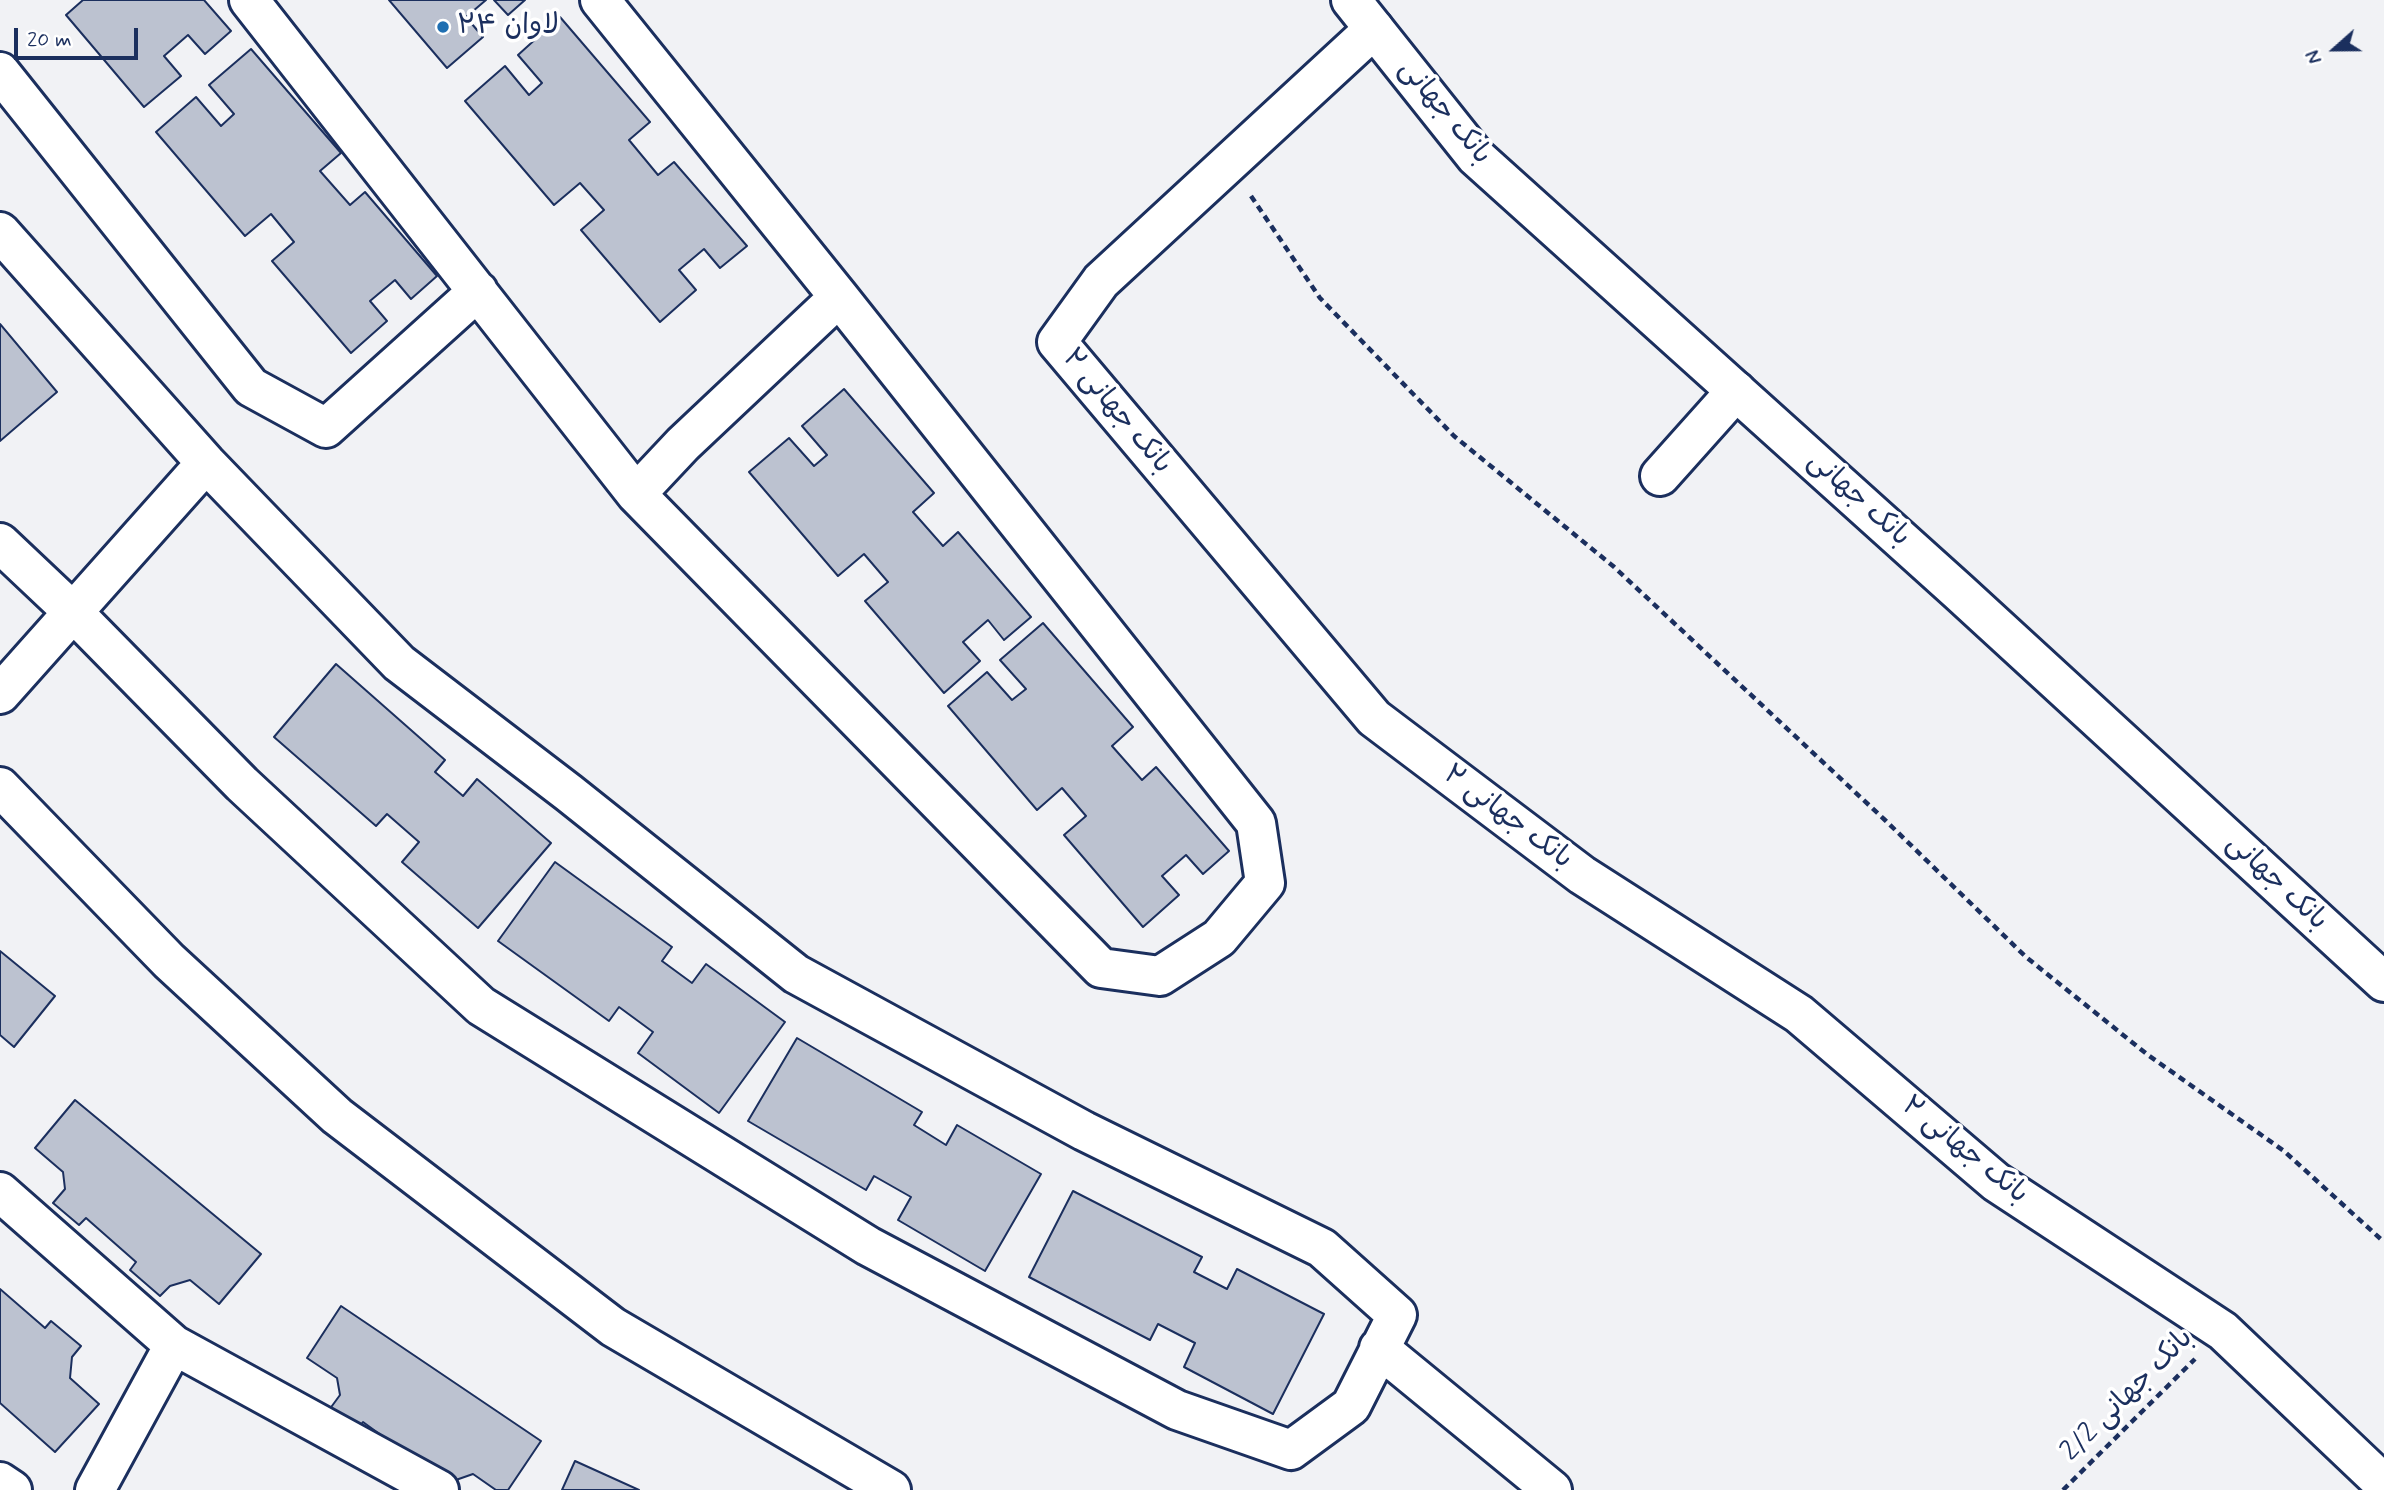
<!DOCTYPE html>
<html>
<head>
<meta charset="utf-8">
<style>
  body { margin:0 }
  #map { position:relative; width:2384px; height:1490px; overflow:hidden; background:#f1f2f5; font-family:Mynerve,sans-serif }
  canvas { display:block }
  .north { position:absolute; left:2300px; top:14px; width:70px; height:70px; -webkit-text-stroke:5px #fff; paint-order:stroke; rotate:249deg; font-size:19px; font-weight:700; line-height:28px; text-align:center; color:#1b2f5e }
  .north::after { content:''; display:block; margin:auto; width:24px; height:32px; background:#1b2f5e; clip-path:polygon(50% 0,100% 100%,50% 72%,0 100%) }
  .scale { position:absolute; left:14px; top:28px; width:124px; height:32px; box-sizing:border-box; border:4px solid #1b2f5e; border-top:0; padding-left:9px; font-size:21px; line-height:24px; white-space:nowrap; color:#1b2f5e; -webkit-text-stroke:5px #fff; paint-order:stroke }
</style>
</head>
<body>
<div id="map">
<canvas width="2384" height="1490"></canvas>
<div class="north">N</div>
<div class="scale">20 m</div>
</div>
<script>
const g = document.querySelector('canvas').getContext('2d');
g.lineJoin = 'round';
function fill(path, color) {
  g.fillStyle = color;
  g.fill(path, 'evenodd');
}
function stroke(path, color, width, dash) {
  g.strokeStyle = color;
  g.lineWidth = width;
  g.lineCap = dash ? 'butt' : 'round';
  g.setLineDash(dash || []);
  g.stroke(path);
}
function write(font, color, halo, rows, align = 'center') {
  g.font = font + ' Mynerve,"Playpen Sans Arabic",sans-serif';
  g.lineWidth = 7;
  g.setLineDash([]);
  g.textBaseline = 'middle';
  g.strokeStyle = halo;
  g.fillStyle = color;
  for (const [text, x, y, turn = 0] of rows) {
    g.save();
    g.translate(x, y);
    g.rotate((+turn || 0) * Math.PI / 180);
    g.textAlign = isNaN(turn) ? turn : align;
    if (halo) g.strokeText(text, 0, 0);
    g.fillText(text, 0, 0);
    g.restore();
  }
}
const building = new Path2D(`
  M 83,0 L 204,0 L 231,31 L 205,54 L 188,35 L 164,56 L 181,76 L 144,107 L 66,15 Z
  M 389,0 L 486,0 L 466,17 L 483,37 L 447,68 Z
  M 494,0 L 525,0 L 508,15 Z
  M 560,17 L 650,122 L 629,140 L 658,175 L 674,162 L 747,246 L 720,268 L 704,249 L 679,270 L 696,290 L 660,322 L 581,230 L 604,210 L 580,183 L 554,205 L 465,101 L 505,66 L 529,95 L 542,83 L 518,55 Z
  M 251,49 L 341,153 L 320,171 L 350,205 L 365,192 L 437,276 L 411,299 L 395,280 L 370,301 L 387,321 L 351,353 L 272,261 L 294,242 L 271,214 L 245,236 L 156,132 L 196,97 L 221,126 L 234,114 L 209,85 Z
  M 0,324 L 57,392 L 0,441 Z
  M 844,389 L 934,493 L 913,512 L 943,546 L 958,532 L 1031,617 L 1004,640 L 988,620 L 963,642 L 980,661 L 944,693 L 865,601 L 888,582 L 864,554 L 838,576 L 749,472 L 789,438 L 814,466 L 827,455 L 802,426 Z
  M 1043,623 L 1133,727 L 1112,746 L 1142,780 L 1156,767 L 1229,851 L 1203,874 L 1186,855 L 1162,876 L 1179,895 L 1143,927 L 1064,835 L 1086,816 L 1062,788 L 1037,810 L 948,706 L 987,672 L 1012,700 L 1026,689 L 1000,660 Z
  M 336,664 L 445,760 L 435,772 L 463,796 L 477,779 L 551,843 L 478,928 L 402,862 L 419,842 L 387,814 L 376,826 L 274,737 Z
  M 555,862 L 672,947 L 662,961 L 692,983 L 706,964 L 785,1022 L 719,1113 L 638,1053 L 653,1032 L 619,1007 L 609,1021 L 498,941 Z
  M 0,951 L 55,996 L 14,1047 L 0,1035 Z
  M 797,1038 L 922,1112 L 914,1125 L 946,1145 L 957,1125 L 1041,1174 L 985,1271 L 898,1220 L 911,1197 L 874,1176 L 866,1190 L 748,1121 Z
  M 75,1100 L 261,1254 L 219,1304 L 190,1280 L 170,1286 L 160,1296 L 130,1270 L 136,1262 L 86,1218 L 79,1225 L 53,1203 L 65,1189 L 63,1172 L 35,1148 Z
  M 1073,1191 L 1202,1257 L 1194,1272 L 1227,1289 L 1237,1269 L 1324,1314 L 1273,1414 L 1184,1367 L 1195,1343 L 1158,1324 L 1150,1340 L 1029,1277 Z
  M 0,1289 L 45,1328 L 51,1321 L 81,1346 L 72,1357 L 70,1378 L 99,1404 L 55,1452 L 0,1403 Z
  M 341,1306 L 541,1441 L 508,1490 L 496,1490 L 473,1474 L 453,1481 L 418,1462 L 363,1422 L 357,1430 L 329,1410 L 340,1395 L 337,1378 L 307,1358 Z
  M 575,1461 L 639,1490 L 562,1490 Z`);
fill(building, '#bcc2d0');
stroke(building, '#1b2f5e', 2);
const minor = new Path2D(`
  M 249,0 L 636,494 L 1101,968 L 1160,976 L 1219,938 L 1265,883 L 1256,823 L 839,297 L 600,0
  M 1374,29 L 1101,281 L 1057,342 L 1374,718 L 1582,875 L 1799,1014 L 1996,1182 L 2223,1331 L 2384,1484
  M 0,72 L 251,387 L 326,428 L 478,291
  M 0,232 L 206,463 L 399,663 L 569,793 L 796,974 L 1084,1131 L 1322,1248 L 1397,1315 L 1351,1406 L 1291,1450 L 1177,1410 L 868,1246 L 481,1006 L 242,784 L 73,612 L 0,543
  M 1660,476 L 1736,391
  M 636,494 L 683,444 L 839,297
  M 0,694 L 206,463
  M 0,1192 L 174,1345 L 439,1490
  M 1379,1348 L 1552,1490
  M 0,1482 L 12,1490
  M 95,1490 L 174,1345`);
const tertiary = new Path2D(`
  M 1351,0 L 1476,157 L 1959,592 L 2384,982
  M 0,787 L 169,961 L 337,1116 L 613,1327 L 891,1490`);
stroke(minor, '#1b2f5e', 44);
stroke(tertiary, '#1b2f5e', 44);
stroke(new Path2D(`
  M 1251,196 L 1320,298 L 1454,436 L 1613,566 L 1886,821 L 2026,957 L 2148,1055 L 2284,1151 L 2384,1242
  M 2063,1490 L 2195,1359`), '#1b2f5e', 4.5, [7, 5]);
stroke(minor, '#fff', 38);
stroke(tertiary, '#fff', 38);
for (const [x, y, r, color] of [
  [443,27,7,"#1f6fb2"]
]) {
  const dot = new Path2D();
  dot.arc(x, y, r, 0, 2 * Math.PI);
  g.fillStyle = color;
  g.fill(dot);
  stroke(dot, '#fff', 2.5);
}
write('28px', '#1b2f5e', '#fff', [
  ["لاوان ۲۴",457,27]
], 'left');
write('28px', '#1b2f5e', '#fff', [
  ["بانک جهانی",1444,113,50],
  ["بانک جهانی ۲",1116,412,50],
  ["بانک جهانی",1858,500,42],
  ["بانک جهانی ۲",1507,818,37],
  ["بانک جهانی",2276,883,43],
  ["بانک جهانی ۲",1964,1151,39],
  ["بانک جهانی 2/2",2128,1396,-45]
]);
</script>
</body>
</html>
